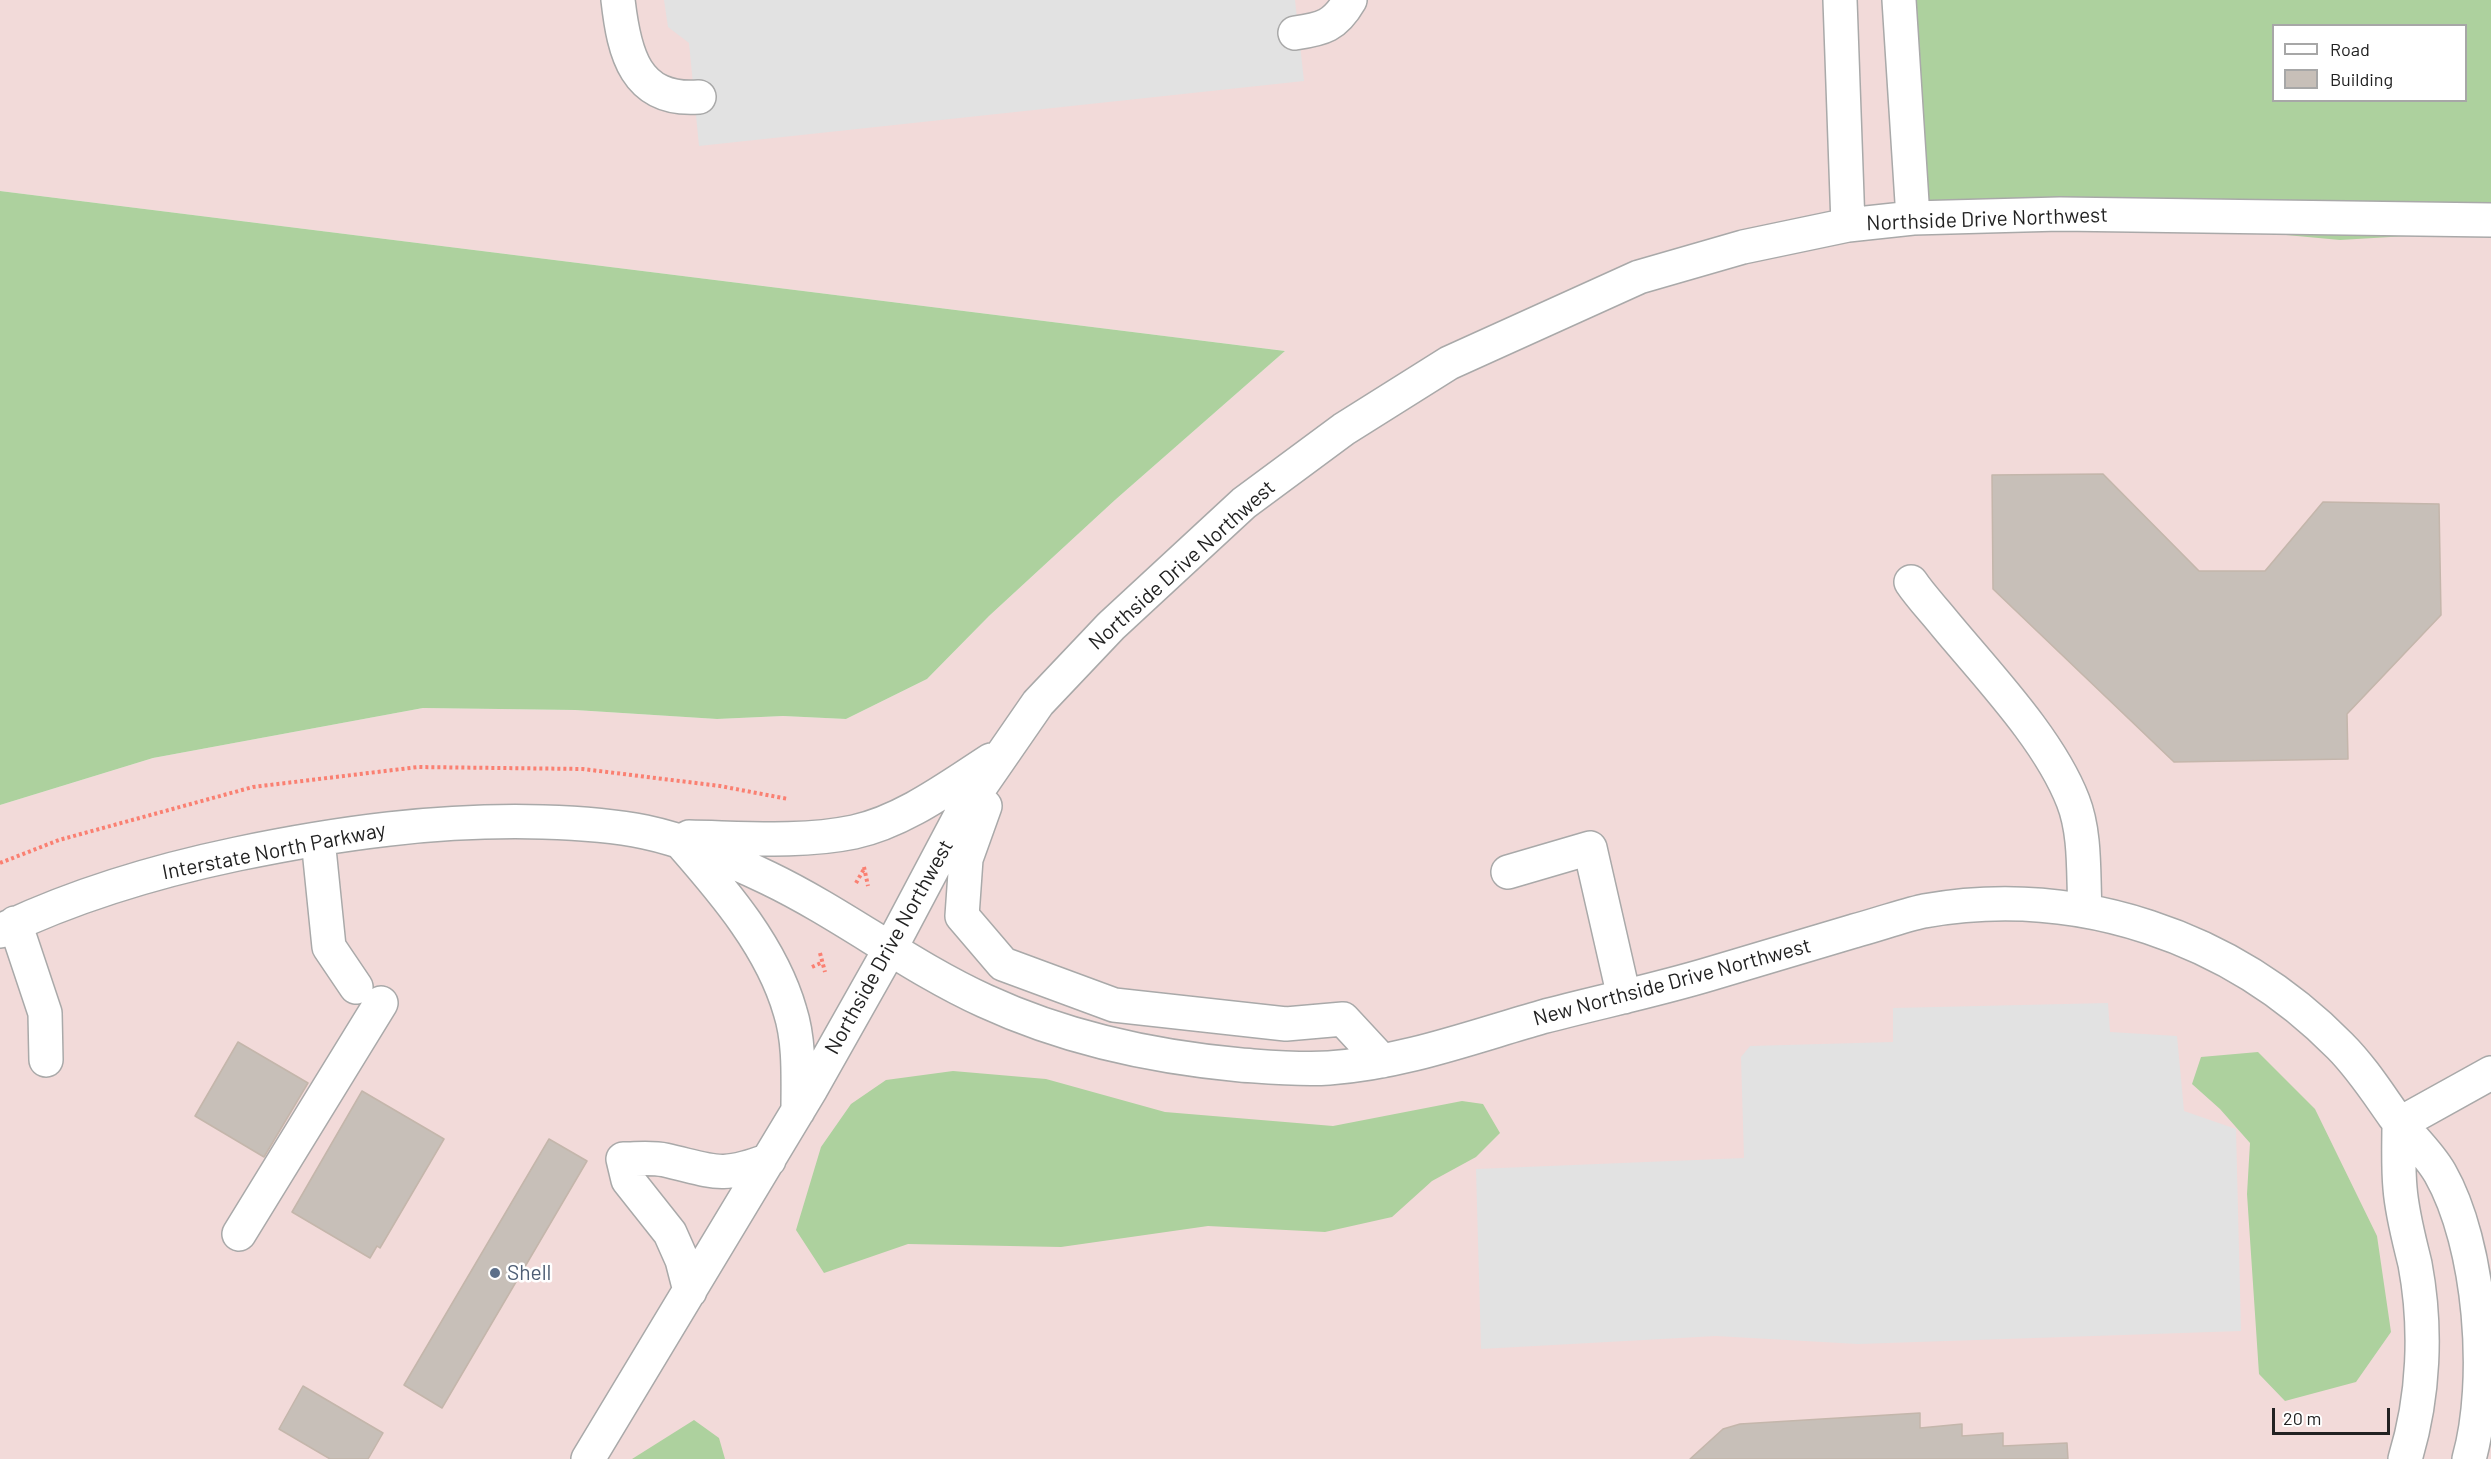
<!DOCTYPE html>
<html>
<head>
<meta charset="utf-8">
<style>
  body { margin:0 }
  #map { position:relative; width:2491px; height:1459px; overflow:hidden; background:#f2efe9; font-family:Barlow,sans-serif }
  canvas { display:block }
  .legend { position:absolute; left:2272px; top:24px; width:195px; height:78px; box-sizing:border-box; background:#fff; border:2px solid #a7a7a7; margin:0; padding:8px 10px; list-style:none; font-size:18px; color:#222 }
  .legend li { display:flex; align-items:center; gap:12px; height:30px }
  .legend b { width:30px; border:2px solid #a7a7a7 }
  .scale { position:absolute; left:2272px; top:1408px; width:118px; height:27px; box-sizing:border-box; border:3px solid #222; border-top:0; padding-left:8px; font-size:18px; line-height:21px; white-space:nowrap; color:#222; -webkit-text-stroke:4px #fff; paint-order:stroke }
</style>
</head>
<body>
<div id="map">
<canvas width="2491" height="1459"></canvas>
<ul class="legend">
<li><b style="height:8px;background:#fff"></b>Road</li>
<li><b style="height:16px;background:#c7bfb8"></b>Building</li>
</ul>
<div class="scale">20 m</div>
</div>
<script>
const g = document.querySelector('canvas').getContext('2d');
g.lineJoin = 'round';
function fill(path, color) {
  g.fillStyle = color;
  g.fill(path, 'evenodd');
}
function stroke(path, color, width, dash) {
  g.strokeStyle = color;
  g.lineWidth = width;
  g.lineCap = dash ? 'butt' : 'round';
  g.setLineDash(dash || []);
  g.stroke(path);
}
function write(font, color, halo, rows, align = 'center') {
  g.font = font + ' Barlow,sans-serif';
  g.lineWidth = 5;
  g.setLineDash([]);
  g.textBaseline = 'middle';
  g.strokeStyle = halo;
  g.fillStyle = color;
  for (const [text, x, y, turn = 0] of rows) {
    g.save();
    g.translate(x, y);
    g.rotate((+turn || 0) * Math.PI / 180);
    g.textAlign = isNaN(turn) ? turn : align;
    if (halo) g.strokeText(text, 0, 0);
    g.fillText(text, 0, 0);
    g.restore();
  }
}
fill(new Path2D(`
  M 0,0 L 1915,0 L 2491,231 L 2491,1459 L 0,1459 L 0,805 L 153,758 L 423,708 L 575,710 L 717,719 L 783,716 L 846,719 L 927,679 L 989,616 L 1115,500 L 1285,351 L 0,191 Z`), '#f2dad9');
fill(new Path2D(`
  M 1915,0 L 2491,0 L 2491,231 L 2340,240 L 1920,201 ZM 2274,26 L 2466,26 L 2466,100 L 2274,100 Z
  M 0,191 L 1285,351 L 1115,500 L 989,616 L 927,679 L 846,719 L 783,716 L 717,719 L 575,710 L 423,708 L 153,758 L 0,805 Z
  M 2258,1052 L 2315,1109 L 2377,1236 L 2391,1332 L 2356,1382 L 2285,1401 L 2259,1374 L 2247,1194 L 2250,1143 L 2220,1109 L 2192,1084 L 2201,1057 Z
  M 953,1071 L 1046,1079 L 1165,1112 L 1333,1126 L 1462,1101 L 1483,1104 L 1500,1133 L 1476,1157 L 1432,1181 L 1392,1217 L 1325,1232 L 1208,1226 L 1061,1247 L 908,1244 L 824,1273 L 796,1230 L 821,1147 L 851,1104 L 886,1080 Z
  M 694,1420 L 719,1438 L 725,1459 L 632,1459 Z`), '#add19e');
fill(new Path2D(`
  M 664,0 L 1295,0 L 1304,81 L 699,146 L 689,43 L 668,27 Z
  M 2108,1003 L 2110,1032 L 2177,1036 L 2184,1111 L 2236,1129 L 2241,1331 L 1858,1344 L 1716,1336 L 1481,1349 L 1476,1169 L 1744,1158 L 1741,1057 L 1750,1046 L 1893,1042 L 1893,1008 Z`), '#e2e2e2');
const building = new Path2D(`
  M 2103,474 L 2199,571 L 2265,571 L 2323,502 L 2439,504 L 2441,615 L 2347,714 L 2348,759 L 2174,762 L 1993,589 L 1992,475 Z
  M 238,1042 L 308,1083 L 264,1157 L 195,1116 Z
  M 362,1091 L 444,1139 L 380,1248 L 377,1246 L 370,1258 L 292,1212 Z
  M 549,1139 L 587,1161 L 442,1408 L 404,1385 Z
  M 303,1386 L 383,1433 L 368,1459 L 330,1459 L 279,1429 Z
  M 1920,1413 L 1920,1428 L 1962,1424 L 1962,1436 L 2003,1433 L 2003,1446 L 2067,1443 L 2068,1459 L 1690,1459 L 1723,1429 L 1740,1424 Z`);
fill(building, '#c7bfb8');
stroke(building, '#c4b6ab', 1.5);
const minor = new Path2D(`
  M 618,0 C 624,53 635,102 699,97
  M 1840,0 L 1848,225
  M 1899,0 L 1913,218
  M 1295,33 C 1323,29 1335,26 1350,0
  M 1911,582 C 1921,597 1934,610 1945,624 C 1988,676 2049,739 2073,801 C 2086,834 2083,875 2085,910
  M 985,806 L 966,859 L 962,916 L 1003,964 L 1114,1005 L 1286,1024 L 1343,1019 L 1382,1061
  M 689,837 C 743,838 801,843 854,832 C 904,821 949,787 991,760
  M 318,839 L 329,947 L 356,987
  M 683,845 C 725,893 772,948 790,1011 C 800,1042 798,1079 798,1111
  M 1508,872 L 1590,848 L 1624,997
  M 15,923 L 45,1013 L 46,1060
  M 0,931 C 75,895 156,871 237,854 C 338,833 439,819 543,822 C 577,823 611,825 645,832 C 688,841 729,859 768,878 C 843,914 910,967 985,1001 C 1065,1038 1154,1057 1241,1065 C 1269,1067 1300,1070 1329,1068 C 1402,1063 1472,1037 1542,1017 C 1599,1002 1657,990 1713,973 C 1760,959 1807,945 1854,931 C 1877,925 1901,916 1924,911 C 2077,884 2232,936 2340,1046 C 2361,1067 2377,1092 2394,1116 C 2408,1135 2428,1152 2440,1173 C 2481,1245 2491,1381 2469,1459
  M 2399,1124 C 2399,1145 2398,1167 2400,1188 C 2402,1214 2409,1239 2415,1264 C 2427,1328 2424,1397 2405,1459
  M 2399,1124 L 2491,1073
  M 239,1234 L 381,1003
  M 690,1291 L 682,1260 L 670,1233 L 628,1180 L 623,1159 C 636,1159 652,1157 665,1160 C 713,1171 720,1179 769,1160
  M 588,1459 L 811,1089 L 890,949 L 962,813 L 1038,703 L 1111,626 L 1244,503 L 1344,429 L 1449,363 L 1639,277 L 1743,247 L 1848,225 L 1913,218 L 2060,214 L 2491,220`);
stroke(minor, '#a9a9a9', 36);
stroke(new Path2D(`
  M 0,863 L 59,840 L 253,787 L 418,767 L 583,769 L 720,786 L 788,799
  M 864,867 L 868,886
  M 856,883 L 864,869
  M 820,953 L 825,972
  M 812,967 L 823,962`), '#fa8072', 4, [3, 3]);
stroke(minor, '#fff', 33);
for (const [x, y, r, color] of [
  [495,1273,6,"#5c6f8a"]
]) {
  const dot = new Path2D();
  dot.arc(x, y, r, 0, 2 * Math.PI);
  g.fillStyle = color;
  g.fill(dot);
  stroke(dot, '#fff', 2);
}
write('21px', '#222', '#fff', [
  ["Northside Drive Northwest",1987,219,-2],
  ["Northside Drive Northwest",1182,565,-42],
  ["Interstate North Parkway",274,851,-11],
  ["Northside Drive Northwest",889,947,-61],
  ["New Northside Drive Northwest",1672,982,-15]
]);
write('21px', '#4e5e75', '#fff', [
  ["Shell",507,1273]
], 'left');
</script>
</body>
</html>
